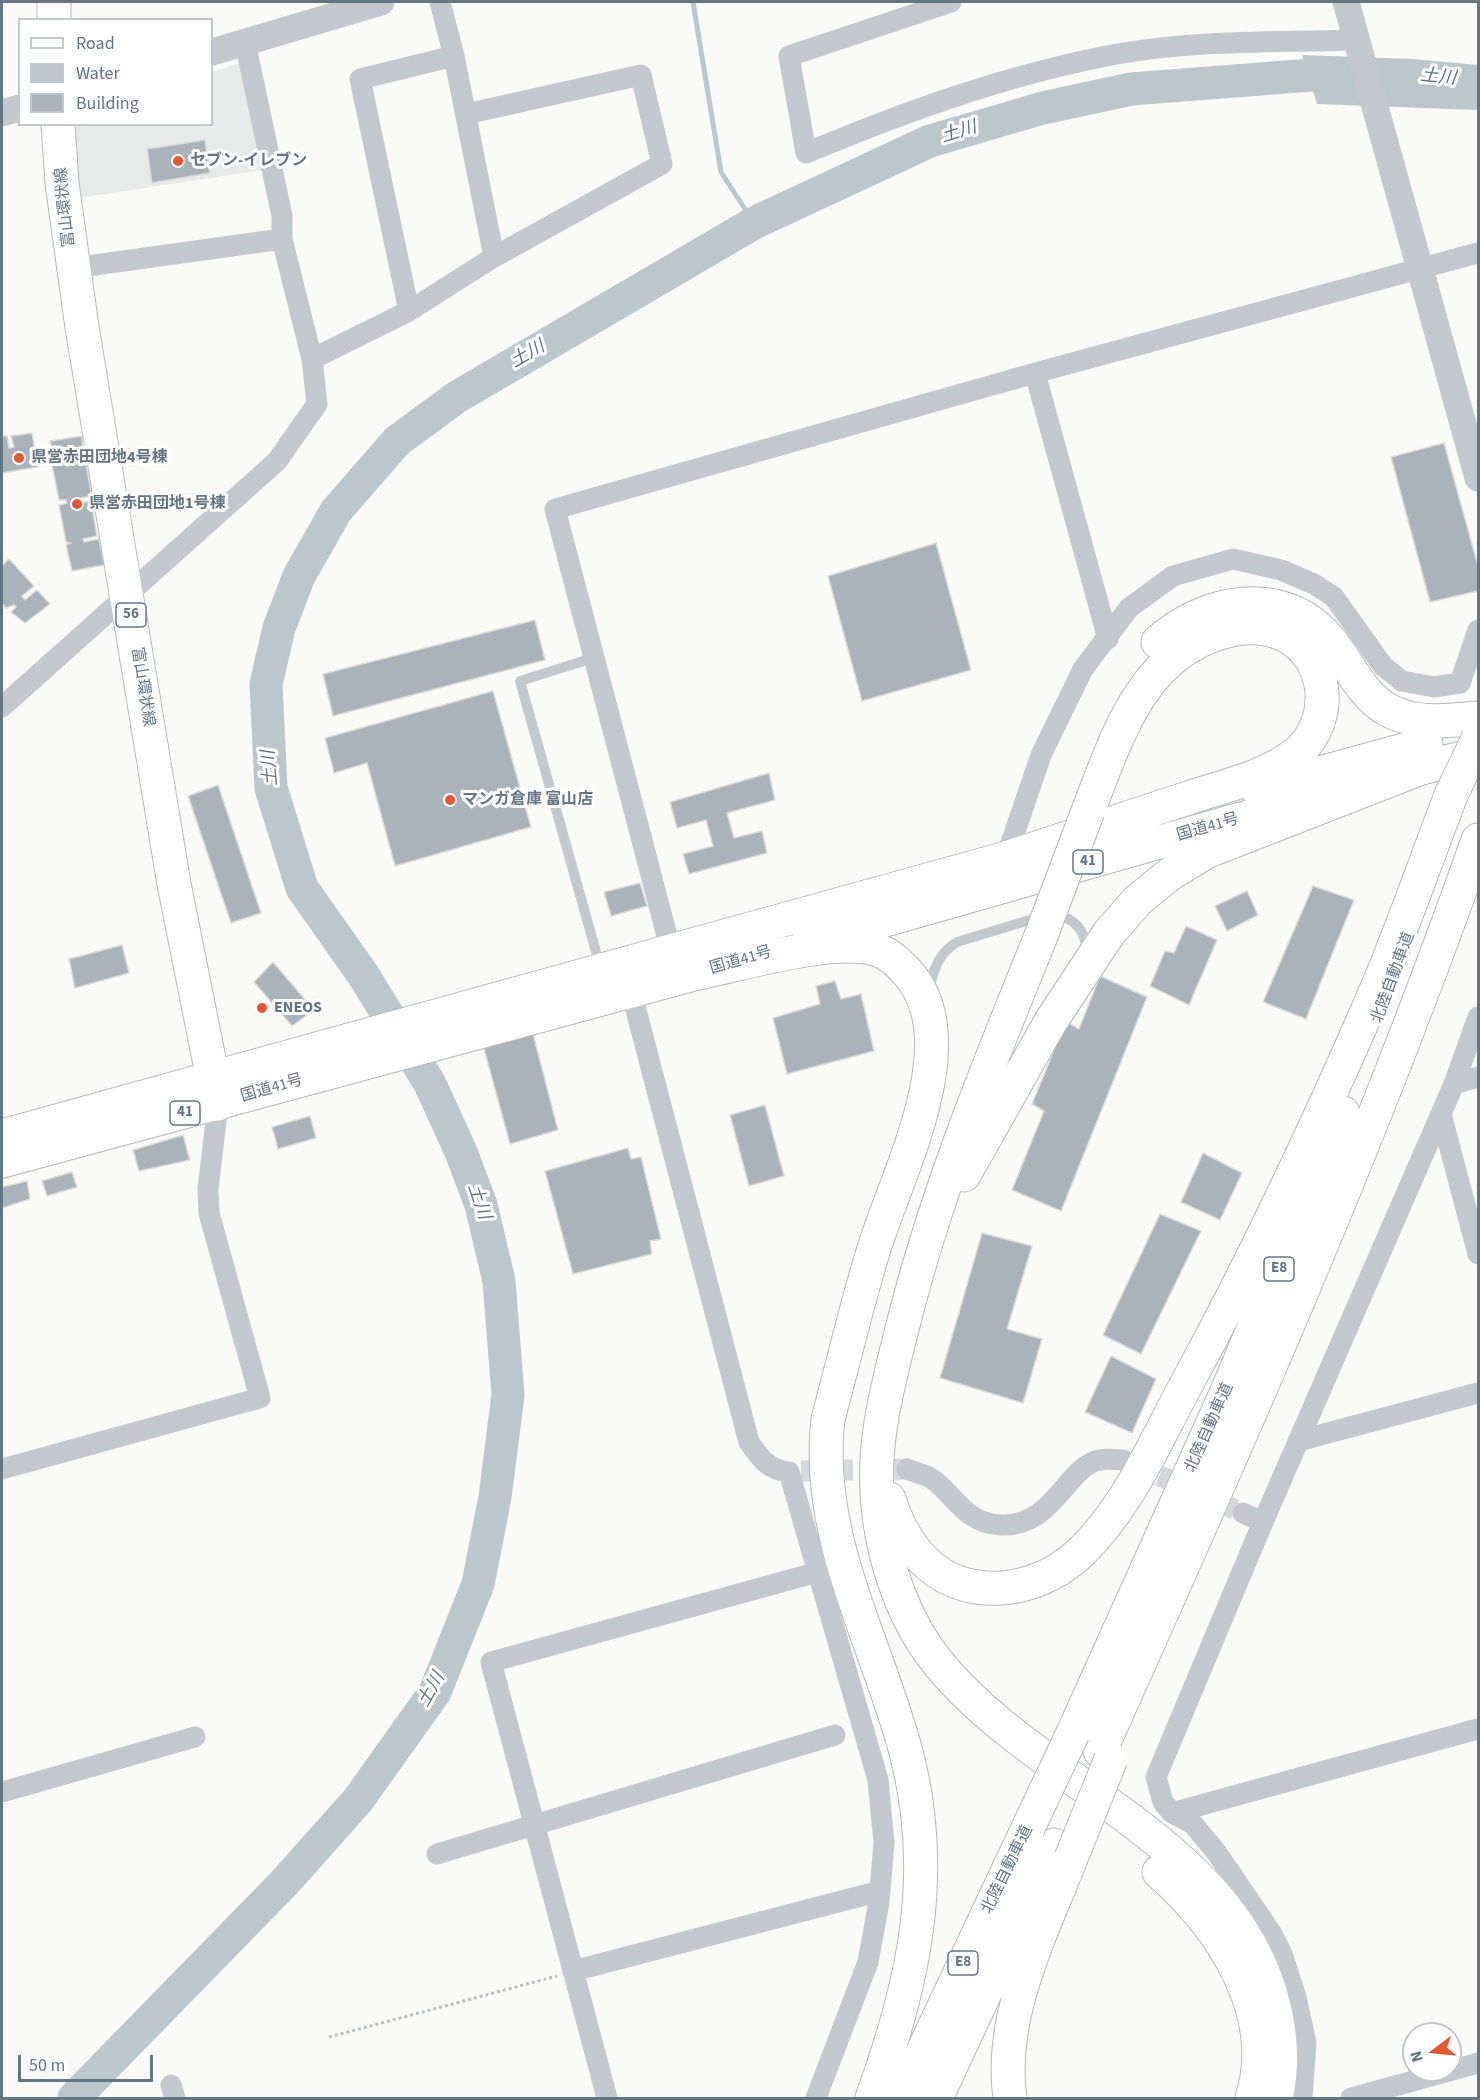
<!DOCTYPE html>
<html>
<head>
<meta charset="utf-8">
<style>
  body { margin:0 }
  #map { position:relative; width:1480px; height:2100px; overflow:hidden; background:#fafaf8; font-family:"Source Sans 3",sans-serif }
  canvas { display:block }
  .frame { position:absolute; inset:0; border:3px solid #657683; pointer-events:none }
  .legend { position:absolute; left:18px; top:18px; width:195px; height:108px; box-sizing:border-box; background:#fff; border:2px solid #c1c8cd; margin:0; padding:8px 10px; list-style:none; font-size:18px; color:#657683 }
  .legend li { display:flex; align-items:center; gap:12px; height:30px }
  .legend b { width:30px; border:2px solid #c1c8cd }
  .north { position:absolute; left:1402px; top:2022px; width:60px; height:60px; box-sizing:border-box; background:#fff; border:2px solid #c1c8cd; border-radius:50%; rotate:254deg; font-size:16px; font-weight:700; line-height:24px; text-align:center; color:#657683 }
  .north::after { content:''; display:block; margin:auto; width:21px; height:27px; background:#e4572e; clip-path:polygon(50% 0,100% 100%,50% 72%,0 100%) }
  .scale { position:absolute; left:18px; top:2055px; width:135px; height:27px; box-sizing:border-box; border:3px solid #657683; border-top:0; padding-left:8px; font-size:18px; line-height:21px; white-space:nowrap; color:#657683; -webkit-text-stroke:4px #fff; paint-order:stroke }
</style>
</head>
<body>
<div id="map">
<canvas width="1480" height="2100"></canvas>
<div class="frame"></div>
<ul class="legend">
<li><b style="height:8px;background:#fff"></b>Road</li>
<li><b style="height:16px;background:#bbc7cb"></b>Water</li>
<li><b style="height:16px;background:#aab3b9"></b>Building</li>
</ul>
<div class="north">N</div>
<div class="scale">50 m</div>
</div>
<script>
const g = document.querySelector('canvas').getContext('2d');
g.lineJoin = 'round';
function fill(path, color) {
  g.fillStyle = color;
  g.fill(path, 'evenodd');
}
function stroke(path, color, width, dash) {
  g.strokeStyle = color;
  g.lineWidth = width;
  g.lineCap = dash ? 'butt' : 'round';
  g.setLineDash(dash || []);
  g.stroke(path);
}
function write(font, color, halo, rows, align = 'center') {
  g.font = font + ' "Source Sans 3","Noto Sans JP",sans-serif';
  g.lineWidth = 6;
  g.setLineDash([]);
  g.textBaseline = 'middle';
  g.strokeStyle = halo;
  g.fillStyle = color;
  for (const [text, x, y, turn = 0] of rows) {
    g.save();
    g.translate(x, y);
    g.rotate((+turn || 0) * Math.PI / 180);
    g.textAlign = isNaN(turn) ? turn : align;
    if (halo) g.strokeText(text, 0, 0);
    g.fillText(text, 0, 0);
    g.restore();
  }
}
fill(new Path2D(`
  M 240,63 L 264,170 L 79,198 L 74,125 L 212,124 L 212,72 Z`), '#e8e9e9');
fill(new Path2D(`
  M 1302,55 L 1412,59 L 1478,65 L 1478,110 L 1317,104 Z`), '#bbc7cb');
stroke(new Path2D(`
  M 693,2 L 721,172 L 754,223`), '#bbc7cb', 5);
stroke(new Path2D(`
  M 74,2098 L 284,1883 L 358,1800 L 435,1692 L 478,1584 L 495,1497 L 508,1395 L 499,1281 L 481,1205 L 461,1152 L 430,1084 L 364,976 L 302,888 L 271,788 L 266,684 L 279,628 L 299,576 L 336,511 L 397,441 L 457,397 L 754,223 L 930,141 L 1043,108 L 1131,89 L 1312,75 L 1354,75`), '#bbc7cb', 33);
const building = new Path2D(`
  M 205,140 L 210,173 L 152,183 L 147,149 Z
  M 32,433 L 38,467 L 2,473 L 2,436 L 7,436 L 9,448 L 14,447 L 11,436 Z
  M 82,436 L 83,455 L 71,457 L 72,462 L 85,459 L 92,496 L 76,499 L 77,503 L 91,501 L 97,536 L 83,539 L 84,542 L 99,539 L 104,565 L 72,571 L 66,545 L 71,543 L 66,542 L 59,505 L 67,503 L 66,500 L 59,500 L 52,465 L 60,462 L 59,459 L 54,461 L 50,441 Z
  M 1444,443 L 1478,566 L 1478,591 L 1430,602 L 1391,457 Z
  M 936,543 L 971,670 L 862,701 L 828,576 Z
  M 9,559 L 34,586 L 22,596 L 25,600 L 37,590 L 50,604 L 25,623 L 11,612 L 16,607 L 14,605 L 6,608 L 2,603 L 2,566 Z
  M 535,620 L 545,660 L 333,716 L 323,674 Z
  M 493,691 L 531,827 L 395,866 L 367,763 L 334,773 L 325,738 Z
  M 769,773 L 775,800 L 727,813 L 734,838 L 762,831 L 767,853 L 689,874 L 683,854 L 713,846 L 706,820 L 677,828 L 670,802 Z
  M 218,785 L 261,913 L 231,923 L 188,796 Z
  M 640,883 L 647,906 L 611,916 L 604,892 Z
  M 1313,886 L 1354,900 L 1306,1019 L 1263,1002 Z
  M 1247,891 L 1258,915 L 1227,931 L 1215,906 Z
  M 1186,926 L 1217,940 L 1189,1005 L 1150,986 L 1165,951 L 1174,953 Z
  M 122,945 L 129,973 L 75,988 L 69,959 Z
  M 273,962 L 314,1010 L 292,1026 L 254,982 Z
  M 1100,976 L 1147,997 L 1061,1211 L 1012,1190 L 1044,1111 L 1032,1104 L 1066,1021 L 1079,1029 Z
  M 835,981 L 841,999 L 861,994 L 874,1051 L 787,1074 L 773,1018 L 820,1004 L 816,986 Z
  M 532,1030 L 558,1130 L 510,1144 L 483,1045 Z
  M 765,1105 L 784,1176 L 749,1186 L 730,1115 Z
  M 310,1116 L 316,1138 L 278,1149 L 272,1127 Z
  M 183,1135 L 190,1160 L 139,1171 L 133,1150 Z
  M 628,1148 L 631,1159 L 641,1157 L 661,1239 L 650,1241 L 652,1254 L 573,1274 L 545,1171 Z
  M 1203,1153 L 1242,1173 L 1220,1220 L 1181,1202 Z
  M 72,1172 L 77,1187 L 47,1196 L 42,1181 Z
  M 27,1181 L 30,1199 L 2,1208 L 2,1187 Z
  M 1160,1214 L 1201,1231 L 1141,1354 L 1103,1335 Z
  M 982,1233 L 1032,1246 L 1007,1329 L 1042,1339 L 1023,1403 L 940,1378 Z
  M 1111,1356 L 1156,1379 L 1132,1433 L 1085,1412 Z`);
fill(building, '#aab3b9');
stroke(building, '#dcdcda', 1.5);
stroke(new Path2D(`
  M 1131,1463 L 1243,1513
  M 801,1471 L 907,1469`), '#d5d9db', 21, [21, 10]);
const primary = new Path2D(`
  M 54,20 L 54,2
  M 58,124 L 62,183 L 82,327 L 174,884 L 218,1104`);
const trunk = new Path2D(`
  M 1397,774 L 1478,754
  M 1258,790 L 1426,744
  M 808,942 L 1304,801
  M 2,1136 L 1032,851
  M 2,1161 L 727,965`);
const motorway = new Path2D(`
  M 1158,642 C 1204,600 1282,585 1327,637 C 1348,660 1359,694 1388,710 C 1415,725 1449,721 1478,718
  M 1006,858 C 1067,838 1127,818 1188,798 C 1224,786 1267,777 1297,753 C 1336,720 1329,653 1280,633 C 1239,617 1189,640 1160,670 C 1124,708 1107,763 1088,811
  M 1039,941 C 987,1069 935,1195 902,1329 C 886,1392 870,1451 879,1516 C 886,1568 905,1623 939,1664 C 1036,1783 1223,1837 1270,1992 C 1281,2027 1284,2063 1276,2098
  M 698,973 C 742,964 837,936 878,950 C 889,954 899,963 907,972 C 970,1041 895,1177 873,1252 C 856,1307 843,1364 828,1419 C 814,1537 877,1642 906,1752 C 938,1874 914,1983 872,2098
  M 964,1175 L 1051,1021 L 1109,933 L 1138,900 L 1170,874 L 1206,852 L 1424,767
  M 889,1499 C 901,1539 927,1577 971,1586 C 1011,1594 1052,1580 1081,1552 C 1128,1507 1155,1442 1186,1385 C 1254,1260 1315,1131 1372,1000 C 1401,933 1425,863 1451,795
  M 1073,1733 L 1229,1387 L 1343,1113
  M 1100,1751 C 1235,1451 1369,1150 1478,840
  M 1159,1872 C 1220,1925 1279,2013 1252,2098
  M 901,2098 L 1028,1828
  M 936,2098 L 1054,1845
  M 1010,2098 C 998,2016 1042,1933 1071,1858`);
stroke(primary, '#b5babe', 35);
stroke(trunk, '#b4b9bd', 35);
stroke(motorway, '#b4b9bd', 35);
stroke(new Path2D(`
  M 329,2037 L 557,1976`), '#bbbfc2', 3, [3, 3]);
stroke(new Path2D(`
  M 593,658 L 520,681 L 600,966
  M 928,994 C 933,972 937,954 957,942 L 1043,916 C 1069,913 1084,924 1087,951`), '#c3c8cc', 10);
stroke(new Path2D(`
  M 951,2 L 789,56 L 806,153 C 907,111 1009,74 1117,54 C 1195,40 1278,42 1357,40
  M 245,42 L 282,216 L 282,239
  M 466,114 L 641,75 L 662,164 L 494,257
  M 73,268 L 282,239 L 312,359
  M 409,311 L 360,79 L 454,56
  M 1035,373 L 1108,639
  M 2,707 L 277,461 L 317,404 L 312,359 L 409,311 L 494,257 L 454,56 L 440,2
  M 1006,858 L 1041,755 L 1083,669 L 1129,608 L 1173,576 L 1233,559 L 1281,570 L 1314,584 L 1334,597 L 1383,666 L 1402,681 L 1434,687 L 1460,683 L 1478,630
  M 671,951 L 555,509 L 1035,373 L 1478,253
  M 631,991 L 749,1442 C 760,1458 768,1470 789,1472 L 878,1780 L 884,1843 L 879,1902 L 868,1962 L 816,2098
  M 1454,1084 L 1478,1077
  M 1441,1114 L 1478,1254
  M 1298,1441 L 1478,1393
  M 2,1469 L 260,1398 L 209,1213 L 208,1189 L 218,1104
  M 907,1469 C 914,1472 922,1474 929,1477 C 953,1491 963,1523 1000,1525 C 1054,1528 1067,1465 1100,1460 C 1107,1458 1116,1460 1123,1460
  M 1243,1513 L 1263,1522
  M 2,1792 L 195,1737
  M 1172,1813 L 1478,1729
  M 437,1854 L 835,1735
  M 573,1971 L 880,1891
  M 171,2085 L 175,2098
  M 607,2098 L 491,1662 L 818,1572
  M 1302,2098 L 1306,2043 L 1296,1997 L 1282,1954 L 1272,1934 L 1217,1853 L 1193,1824 L 1172,1813 L 1163,1802 L 1156,1777 L 1263,1522 L 1454,1084 L 1478,1017
  M 1351,2098 L 1478,2063`), '#c3c8cc', 21);
stroke(new Path2D(`
  M 1346,2 L 1478,478
  M 212,52 L 381,2
  M 2,113 L 20,108`), '#c3c8cc', 27);
stroke(primary, '#fff', 33);
stroke(trunk, '#fff', 33);
stroke(motorway, '#fff', 33);
const motorwayBridge = new Path2D(`
  M 1451,795 L 1478,739
  M 1039,941 L 1088,811
  M 1028,1828 L 1073,1733
  M 1071,1858 L 1111,1759`);
stroke(motorwayBridge, '#b4b9bd', 35, []);
stroke(motorwayBridge, '#fff', 33);
for (const [x, y, r, color] of [
  [178,161,6,"#e4572e"],
  [19,458,6,"#e4572e"],
  [77,504,6,"#e4572e"],
  [450,800,6,"#e4572e"],
  [262,1008,6,"#e4572e"]
]) {
  const dot = new Path2D();
  dot.arc(x, y, r, 0, 2 * Math.PI);
  g.fillStyle = color;
  g.fill(dot);
  stroke(dot, '#fff', 2);
}
for (const [x, y, w] of [
  [131,615,30],
  [1088,862,30],
  [185,1113,30],
  [1279,1269,30],
  [963,1963,30]
]) {
  const box = new Path2D();
  box.roundRect(x - w / 2, y - 12, w, 24, 4.5);
  g.fillStyle = '#fff';
  g.fill(box);
  stroke(box, '#657683', 1.5);
}
write('bold 15px', '#657683', null, [
  ["56",131,615],
  ["41",1088,862],
  ["41",185,1113],
  ["E8",1279,1269],
  ["E8",963,1963]
]);
write('bold 16px', '#657683', '#fff', [
  ["セブン-イレブン",190,161],
  ["県営赤田団地4号棟",31,458],
  ["県営赤田団地1号棟",89,504],
  ["マンガ倉庫 富山店",462,800],
  ["ENEOS",274,1008]
], 'left');
write('16px', '#657683', '#fff', [
  ["富山環状線",66,207,-96],
  ["富山環状線",142,687,81],
  ["国道41号",1208,828,-16],
  ["国道41号",741,961,-16],
  ["北陸自動車道",1394,978,-70],
  ["国道41号",272,1089,-16],
  ["北陸自動車道",1210,1428,-66],
  ["北陸自動車道",1008,1870,-64]
]);
write('italic 18px', '#60757c', '#fff', [
  ["土川",1438,78,6],
  ["土川",959,133,-17],
  ["土川",528,355,-30],
  ["土川",271,768,-95],
  ["土川",478,1202,71],
  ["土川",432,1690,-61]
]);
</script>
</body>
</html>
